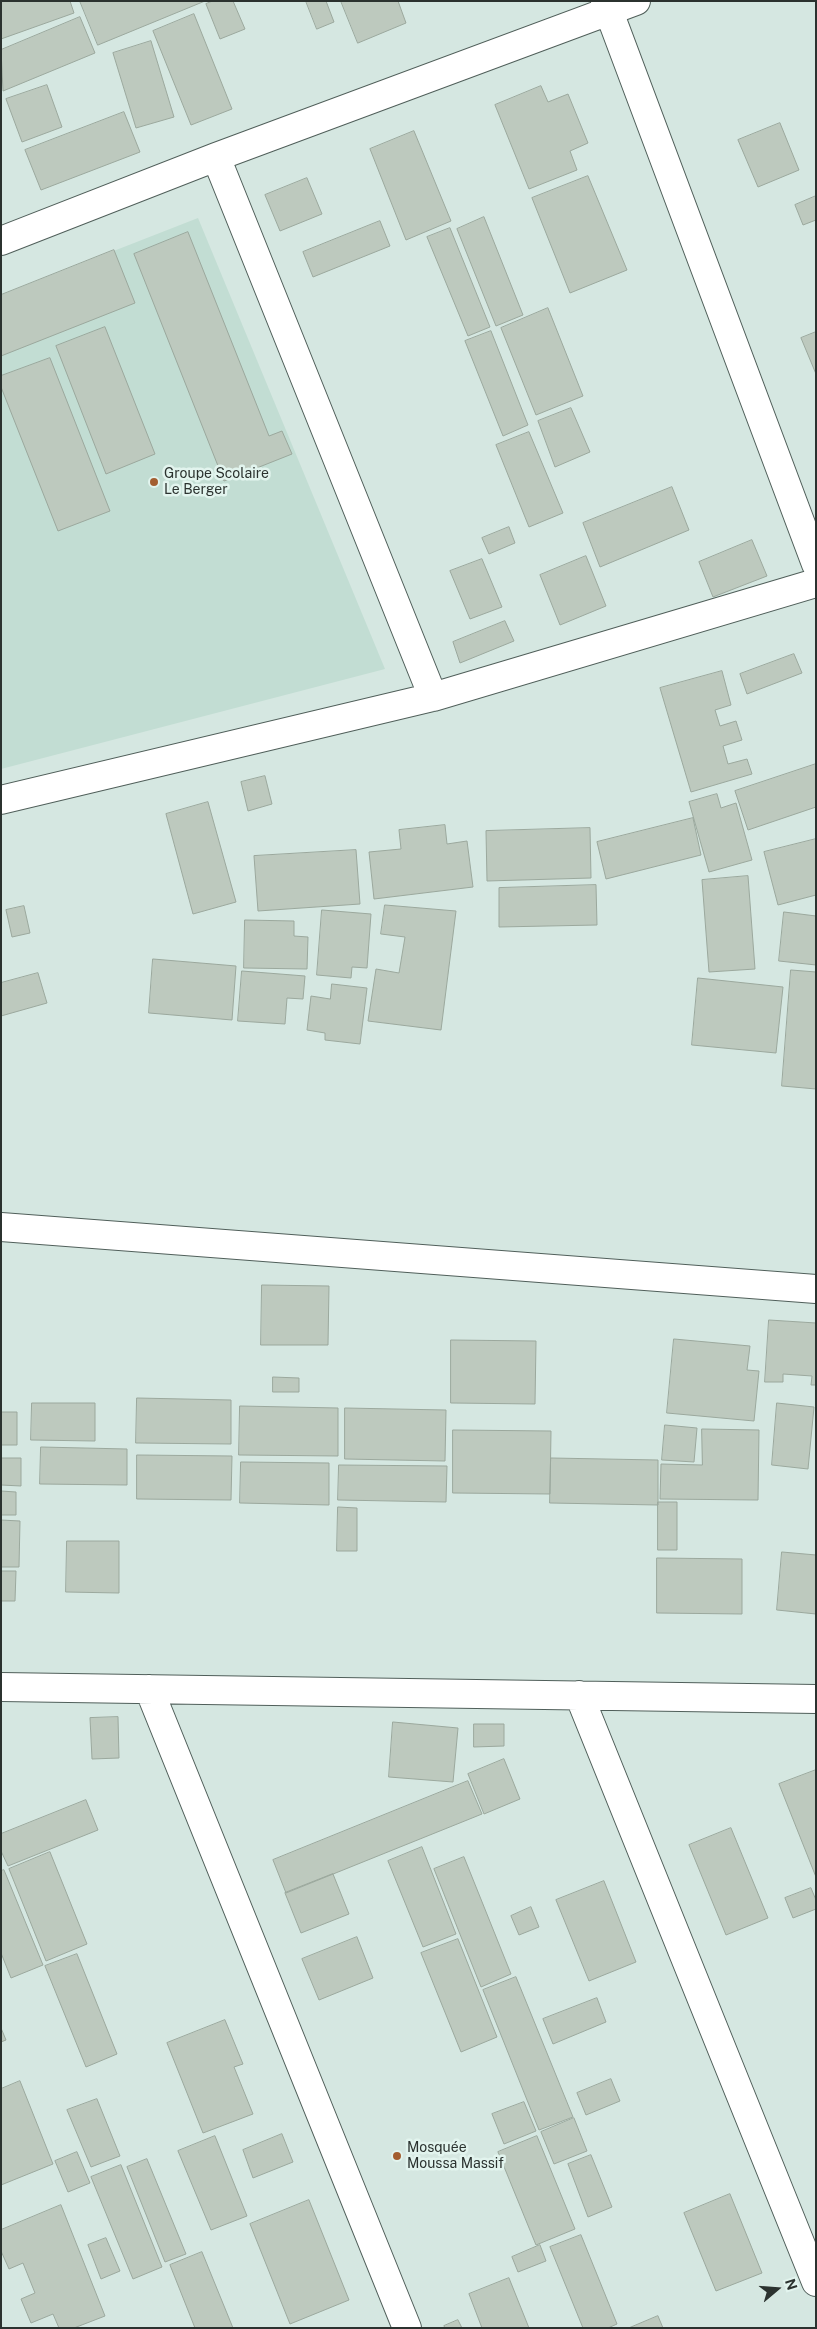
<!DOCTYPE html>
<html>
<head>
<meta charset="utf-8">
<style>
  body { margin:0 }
  #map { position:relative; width:817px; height:2329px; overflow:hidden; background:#d5e7e1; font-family:"Public Sans",sans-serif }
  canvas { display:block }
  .frame { position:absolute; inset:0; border:2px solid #2b322f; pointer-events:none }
  .north { position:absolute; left:752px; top:2264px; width:50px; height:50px; -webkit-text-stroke:4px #e2f4ee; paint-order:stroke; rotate:72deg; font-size:14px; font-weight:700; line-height:20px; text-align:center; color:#2b322f }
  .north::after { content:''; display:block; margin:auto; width:18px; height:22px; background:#2b322f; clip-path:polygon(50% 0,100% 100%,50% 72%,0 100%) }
</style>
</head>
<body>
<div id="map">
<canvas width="817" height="2329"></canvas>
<div class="frame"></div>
<div class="north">N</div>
</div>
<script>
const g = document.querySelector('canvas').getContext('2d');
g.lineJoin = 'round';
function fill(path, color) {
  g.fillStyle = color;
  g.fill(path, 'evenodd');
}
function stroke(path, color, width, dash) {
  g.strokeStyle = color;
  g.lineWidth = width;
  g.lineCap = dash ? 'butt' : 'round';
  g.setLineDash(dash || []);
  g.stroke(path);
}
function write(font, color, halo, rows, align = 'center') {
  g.font = font + ' "Public Sans",sans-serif';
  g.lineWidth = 5;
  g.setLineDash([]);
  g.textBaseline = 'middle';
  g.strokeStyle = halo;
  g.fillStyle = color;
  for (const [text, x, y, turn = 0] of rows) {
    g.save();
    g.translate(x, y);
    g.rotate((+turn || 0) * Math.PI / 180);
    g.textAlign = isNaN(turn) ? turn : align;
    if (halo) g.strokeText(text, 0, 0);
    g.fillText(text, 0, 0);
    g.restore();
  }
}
fill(new Path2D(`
  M 198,218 L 385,669 L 1,769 L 1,295 Z`), '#c2ddd3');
const building = new Path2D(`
  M 1,1 L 70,1 L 74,13 L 1,39 Z
  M 80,1 L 205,1 L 98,45 Z
  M 213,1 L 233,1 L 245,29 L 220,39 L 206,4 Z
  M 306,1 L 326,1 L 334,22 L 317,29 Z
  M 341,1 L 398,1 L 406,23 L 358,43 Z
  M 194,14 L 232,109 L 191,125 L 153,31 Z
  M 80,17 L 95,53 L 3,91 L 1,50 Z
  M 151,41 L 174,117 L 136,128 L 113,53 Z
  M 47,85 L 62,127 L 22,142 L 6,99 Z
  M 541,86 L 548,102 L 568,94 L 588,143 L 570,151 L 577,170 L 529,189 L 495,105 Z
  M 124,112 L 140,152 L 41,190 L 25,150 Z
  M 780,123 L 799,170 L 758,187 L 738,140 Z
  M 414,131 L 451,221 L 406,240 L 370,149 Z
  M 588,176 L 627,270 L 570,293 L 532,198 Z
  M 307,178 L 322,214 L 280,231 L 265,195 Z
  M 816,196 L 816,220 L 803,225 L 795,205 Z
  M 484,217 L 523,315 L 496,326 L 457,229 Z
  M 380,221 L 390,246 L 313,277 L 303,252 Z
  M 450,228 L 490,327 L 468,336 L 427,237 Z
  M 188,232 L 269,436 L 282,431 L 292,454 L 224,481 L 134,254 Z
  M 114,250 L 135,303 L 1,356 L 1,295 Z
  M 548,308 L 583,396 L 536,415 L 501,328 Z
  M 105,327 L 155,454 L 106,474 L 56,346 Z
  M 491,331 L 528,425 L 503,436 L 465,341 Z
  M 816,332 L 816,374 L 801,338 Z
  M 50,358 L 110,511 L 58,531 L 1,387 L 1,376 Z
  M 571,408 L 590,452 L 555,467 L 538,421 Z
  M 529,432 L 563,513 L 529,527 L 496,445 Z
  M 672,487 L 689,530 L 600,567 L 583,523 Z
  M 509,527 L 515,543 L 489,554 L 482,538 Z
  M 752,540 L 767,576 L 713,597 L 699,562 Z
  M 586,556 L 606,606 L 560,625 L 540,575 Z
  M 482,559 L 502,607 L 470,619 L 450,571 Z
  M 505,621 L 514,641 L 460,663 L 453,642 Z
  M 794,654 L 802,673 L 747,694 L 740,674 Z
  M 722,671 L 731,705 L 715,710 L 720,726 L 736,721 L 742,740 L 723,746 L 728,764 L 747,759 L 752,774 L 691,792 L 660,688 Z
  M 816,764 L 816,807 L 748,830 L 735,791 Z
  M 265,776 L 272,804 L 248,811 L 241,782 Z
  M 717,794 L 721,808 L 736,803 L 752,860 L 709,872 L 689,802 Z
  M 208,802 L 236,902 L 193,914 L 166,814 Z
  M 693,818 L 701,855 L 606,879 L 597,842 Z
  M 445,825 L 447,844 L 467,841 L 473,887 L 374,899 L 369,852 L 401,849 L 399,830 Z
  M 590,828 L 591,878 L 487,881 L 486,831 Z
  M 816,839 L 816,895 L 778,905 L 764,852 Z
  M 356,850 L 360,904 L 258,911 L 254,856 Z
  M 748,876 L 755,969 L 709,972 L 702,880 Z
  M 596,885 L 597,925 L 499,927 L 499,888 Z
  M 385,905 L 456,911 L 441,1030 L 368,1021 L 376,969 L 399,973 L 405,937 L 381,934 Z
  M 24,906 L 30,933 L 12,937 L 6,910 Z
  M 322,910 L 371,914 L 367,968 L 352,967 L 351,978 L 317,975 Z
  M 784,912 L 816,916 L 816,965 L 779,961 Z
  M 245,920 L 294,921 L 294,936 L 308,937 L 307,969 L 244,968 Z
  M 153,959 L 236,966 L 232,1020 L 149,1013 Z
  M 791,970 L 816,972 L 816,1089 L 782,1086 Z
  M 242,971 L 305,976 L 303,999 L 287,998 L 285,1024 L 238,1021 Z
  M 38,973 L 47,1003 L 1,1016 L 1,983 Z
  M 698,978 L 783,987 L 776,1053 L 692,1045 Z
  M 332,984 L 367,988 L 360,1044 L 325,1040 L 325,1033 L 307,1030 L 311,996 L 330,999 Z
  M 262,1285 L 329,1286 L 328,1345 L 261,1345 Z
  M 769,1320 L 816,1323 L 816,1385 L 811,1385 L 812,1376 L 783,1374 L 783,1382 L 765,1382 Z
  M 674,1339 L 750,1346 L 747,1370 L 759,1371 L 754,1421 L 667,1413 Z
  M 451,1340 L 536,1341 L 535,1404 L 451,1403 Z
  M 273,1377 L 299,1378 L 299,1392 L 273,1392 Z
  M 137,1398 L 231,1400 L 231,1444 L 136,1443 Z
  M 32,1403 L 95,1403 L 95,1441 L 31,1440 Z
  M 777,1403 L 814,1407 L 808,1469 L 772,1465 Z
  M 240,1406 L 338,1408 L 338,1456 L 239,1455 Z
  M 345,1408 L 446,1410 L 445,1461 L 345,1459 Z
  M 1,1412 L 17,1412 L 17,1445 L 1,1445 Z
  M 665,1425 L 697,1428 L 694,1462 L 662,1460 Z
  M 702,1429 L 759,1430 L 758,1500 L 660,1499 L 661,1464 L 702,1465 Z
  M 453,1430 L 551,1431 L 550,1494 L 453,1493 Z
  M 41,1447 L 127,1449 L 127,1485 L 40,1484 Z
  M 137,1455 L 232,1456 L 231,1500 L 137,1499 Z
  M 1,1458 L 21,1458 L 21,1486 L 1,1485 Z
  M 551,1458 L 658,1460 L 658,1505 L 550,1503 Z
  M 241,1462 L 329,1463 L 329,1505 L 240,1503 Z
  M 339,1465 L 447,1466 L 446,1502 L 338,1500 Z
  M 1,1491 L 16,1492 L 16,1515 L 1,1515 Z
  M 658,1502 L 677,1502 L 677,1550 L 658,1550 Z
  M 338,1507 L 357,1508 L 357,1551 L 337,1551 Z
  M 1,1520 L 20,1521 L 19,1567 L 1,1567 Z
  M 67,1541 L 119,1541 L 119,1593 L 66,1592 Z
  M 782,1552 L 816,1555 L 816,1614 L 777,1610 Z
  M 657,1558 L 742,1559 L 742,1614 L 657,1613 Z
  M 1,1571 L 16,1571 L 15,1601 L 1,1601 Z
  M 118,1717 L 119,1758 L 92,1759 L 90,1718 Z
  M 393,1722 L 458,1728 L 453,1782 L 389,1777 Z
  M 474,1724 L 504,1724 L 504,1746 L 474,1747 Z
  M 504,1759 L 520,1799 L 484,1814 L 468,1774 Z
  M 816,1770 L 816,1877 L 779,1784 Z
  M 468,1781 L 482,1814 L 286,1893 L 273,1860 Z
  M 86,1800 L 98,1830 L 8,1866 L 1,1851 L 1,1834 Z
  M 731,1828 L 768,1918 L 726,1935 L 689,1845 Z
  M 422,1847 L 456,1934 L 423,1947 L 388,1861 Z
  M 50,1852 L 87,1944 L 46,1961 L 9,1869 Z
  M 464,1857 L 511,1974 L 481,1987 L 434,1869 Z
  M 4,1870 L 43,1965 L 11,1978 L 1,1953 L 1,1871 Z
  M 333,1874 L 349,1914 L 301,1933 L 285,1893 Z
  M 604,1881 L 636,1962 L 589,1981 L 556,1900 Z
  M 811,1888 L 816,1900 L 816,1909 L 793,1918 L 785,1898 Z
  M 531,1907 L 539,1927 L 519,1935 L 511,1916 Z
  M 357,1937 L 373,1978 L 319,2000 L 302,1959 Z
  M 458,1939 L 497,2037 L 461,2052 L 421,1953 Z
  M 77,1954 L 117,2054 L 86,2067 L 45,1966 Z
  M 516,1977 L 573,2117 L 539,2130 L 483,1990 Z
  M 597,1998 L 606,2022 L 553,2044 L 543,2019 Z
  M 225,2020 L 243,2064 L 234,2067 L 253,2114 L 203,2133 L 167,2043 Z
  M 1,2028 L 6,2040 L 1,2042 Z
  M 611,2079 L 620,2101 L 586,2115 L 577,2093 Z
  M 20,2081 L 53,2164 L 1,2185 L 1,2089 Z
  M 97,2099 L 120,2156 L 91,2167 L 67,2110 Z
  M 524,2102 L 536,2131 L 504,2144 L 492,2114 Z
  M 574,2118 L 587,2151 L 554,2164 L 541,2132 Z
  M 282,2134 L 293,2162 L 253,2178 L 243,2150 Z
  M 215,2136 L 247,2216 L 211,2230 L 178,2151 Z
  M 537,2136 L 575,2229 L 536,2245 L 498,2152 Z
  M 77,2152 L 90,2183 L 68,2192 L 55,2161 Z
  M 591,2155 L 612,2207 L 588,2217 L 568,2164 Z
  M 147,2159 L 186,2254 L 165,2262 L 127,2167 Z
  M 121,2165 L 162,2267 L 133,2279 L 91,2177 Z
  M 730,2194 L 762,2273 L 716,2291 L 684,2213 Z
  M 309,2200 L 349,2300 L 290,2324 L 250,2224 Z
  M 61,2205 L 105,2316 L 74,2328 L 59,2328 L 53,2314 L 31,2323 L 21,2299 L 35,2293 L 23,2263 L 9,2269 L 1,2251 L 1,2230 Z
  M 581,2235 L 617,2324 L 608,2328 L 583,2328 L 550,2247 Z
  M 106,2238 L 120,2271 L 101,2279 L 88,2245 Z
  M 540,2245 L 546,2261 L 518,2272 L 512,2257 Z
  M 202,2252 L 233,2328 L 195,2328 L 170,2265 Z
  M 509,2278 L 529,2328 L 482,2328 L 469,2294 Z
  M 658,2316 L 663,2328 L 629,2328 Z
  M 458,2320 L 462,2328 L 445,2328 L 444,2326 Z`);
fill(building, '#bdc9be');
stroke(building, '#9ba89d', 1);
const minor = new Path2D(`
  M 605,1 L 816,564
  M 216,157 L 433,697
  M 1,241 L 216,157 L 636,1
  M 1,800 L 433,697 L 816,583
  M 1,1227 L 816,1289
  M 1,1687 L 816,1699
  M 149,1689 L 407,2328
  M 579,1695 L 816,2282`);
stroke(minor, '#505f5a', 30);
stroke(minor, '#fff', 28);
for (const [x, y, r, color] of [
  [154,482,5,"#a35e30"],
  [397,2156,5,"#a35e30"]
]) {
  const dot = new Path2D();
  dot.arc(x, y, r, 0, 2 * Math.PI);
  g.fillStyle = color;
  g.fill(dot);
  stroke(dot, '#e2f4ee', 2);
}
write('14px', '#2b322f', '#e2f4ee', [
  ["Groupe Scolaire",164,474],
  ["Le Berger",164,490],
  ["Mosquée",407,2148],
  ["Moussa Massif",407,2164]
], 'left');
</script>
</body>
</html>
